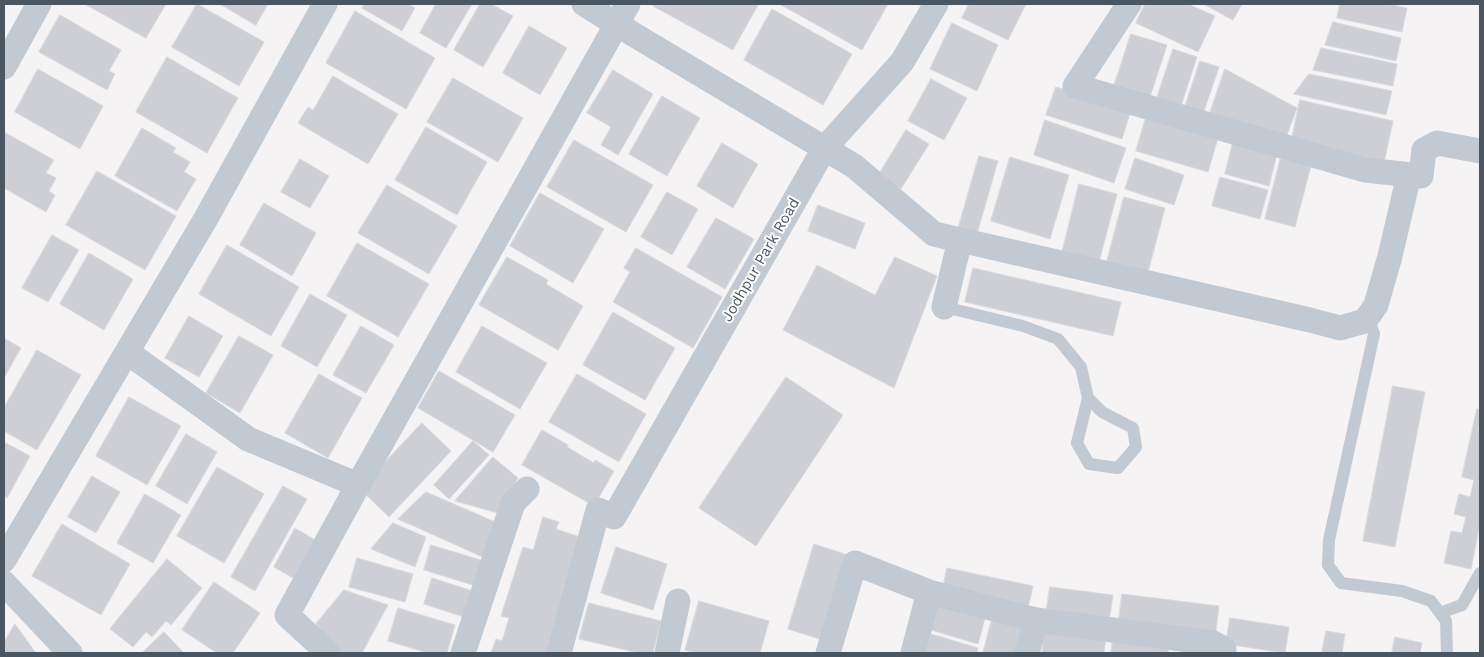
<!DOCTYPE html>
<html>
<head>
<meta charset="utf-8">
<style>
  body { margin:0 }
  #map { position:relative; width:1484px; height:657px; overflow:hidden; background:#f5f3f3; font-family:"Work Sans",sans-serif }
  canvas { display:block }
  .frame { position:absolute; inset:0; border:5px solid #4a5661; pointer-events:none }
</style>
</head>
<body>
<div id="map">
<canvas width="1484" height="657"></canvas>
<div class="frame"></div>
</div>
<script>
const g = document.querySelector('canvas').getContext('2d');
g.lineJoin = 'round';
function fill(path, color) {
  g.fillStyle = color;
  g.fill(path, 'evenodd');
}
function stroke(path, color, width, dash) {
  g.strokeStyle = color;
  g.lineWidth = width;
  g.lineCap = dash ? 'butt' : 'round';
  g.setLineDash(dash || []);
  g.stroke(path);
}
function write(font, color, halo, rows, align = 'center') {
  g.font = font + ' "Work Sans",sans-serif';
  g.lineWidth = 4;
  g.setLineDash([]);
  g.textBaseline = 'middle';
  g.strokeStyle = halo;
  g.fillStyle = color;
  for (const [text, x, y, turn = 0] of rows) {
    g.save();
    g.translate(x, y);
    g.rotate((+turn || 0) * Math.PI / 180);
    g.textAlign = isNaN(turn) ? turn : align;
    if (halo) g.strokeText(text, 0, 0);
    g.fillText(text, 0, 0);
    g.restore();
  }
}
const building = new Path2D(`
  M 85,4 L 166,4 L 146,38 Z
  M 197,4 L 264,42 L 239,86 L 172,47 Z
  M 220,4 L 268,4 L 256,25 Z
  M 365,4 L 408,4 L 415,8 L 402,31 L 362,8 Z
  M 436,4 L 472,4 L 446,48 L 420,33 Z
  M 480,4 L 491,4 L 513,16 L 483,67 L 454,50 Z
  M 654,4 L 755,4 L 758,5 L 733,50 L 653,6 Z
  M 781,4 L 888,4 L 862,50 L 781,5 Z
  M 969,4 L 1026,4 L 1008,40 L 962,18 Z
  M 1145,4 L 1188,4 L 1215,16 L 1198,52 L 1136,23 Z
  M 1204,4 L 1242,4 L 1233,20 Z
  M 1340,4 L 1388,4 L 1407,8 L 1402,32 L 1337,18 Z
  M 772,9 L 852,54 L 823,105 L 744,60 Z
  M 355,11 L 435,58 L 406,109 L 326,63 Z
  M 60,15 L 121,50 L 109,71 L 115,74 L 107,90 L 39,52 Z
  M 1333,22 L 1401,38 L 1396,61 L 1325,45 Z
  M 952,23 L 998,45 L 977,91 L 930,69 Z
  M 529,26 L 567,48 L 540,95 L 503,73 Z
  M 1131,34 L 1167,45 L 1148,103 L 1112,92 Z
  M 1321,48 L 1397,64 L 1393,86 L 1313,70 Z
  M 1173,49 L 1197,57 L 1179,112 L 1155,104 Z
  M 167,57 L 238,98 L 207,153 L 136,112 Z
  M 1200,61 L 1219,67 L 1201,120 L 1183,113 Z
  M 38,69 L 103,106 L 80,149 L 15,112 Z
  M 1225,69 L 1297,108 L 1284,143 L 1208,119 Z
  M 613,70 L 653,94 L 618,155 L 601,145 L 611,127 L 587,113 Z
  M 1309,74 L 1392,91 L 1386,115 L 1294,94 Z
  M 333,76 L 398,114 L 368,164 L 298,123 L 308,107 L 313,110 Z
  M 453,78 L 523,118 L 498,162 L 427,122 Z
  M 931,79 L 967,98 L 944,140 L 908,121 Z
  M 1056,87 L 1131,110 L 1122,139 L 1046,115 Z
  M 662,96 L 700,118 L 667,176 L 629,154 Z
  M 1300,100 L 1393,121 L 1384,163 L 1291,143 Z
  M 1146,117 L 1218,138 L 1208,172 L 1136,151 Z
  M 1045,120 L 1126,148 L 1114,183 L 1034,155 Z
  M 426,127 L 487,162 L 457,215 L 395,180 Z
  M 142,128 L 176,148 L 173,152 L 190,162 L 184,172 L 196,179 L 177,211 L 115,176 Z
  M 906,130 L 929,144 L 901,189 L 878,176 Z
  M 4,132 L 54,160 L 46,173 L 56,178 L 49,191 L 55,195 L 46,212 L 4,188 Z
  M 1234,138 L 1278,150 L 1269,186 L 1225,174 Z
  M 574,140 L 653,185 L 626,232 L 547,187 Z
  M 722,143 L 758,164 L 733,208 L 697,186 Z
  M 1282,153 L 1312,162 L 1295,227 L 1265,219 Z
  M 979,156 L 998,161 L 977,234 L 958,229 Z
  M 1010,157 L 1069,175 L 1050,239 L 991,221 Z
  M 1135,158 L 1184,175 L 1174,205 L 1125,189 Z
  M 300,159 L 329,176 L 310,208 L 281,192 Z
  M 97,171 L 176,216 L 145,270 L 66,225 Z
  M 1220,177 L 1268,190 L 1260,219 L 1212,206 Z
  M 1079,184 L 1117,194 L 1099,262 L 1062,253 Z
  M 387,185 L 457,226 L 429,274 L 358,233 Z
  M 667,192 L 698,209 L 672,255 L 641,237 Z
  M 540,193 L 604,229 L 573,283 L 510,246 Z
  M 1124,197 L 1165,208 L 1148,272 L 1107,261 Z
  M 264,203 L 316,233 L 292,276 L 240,245 Z
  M 818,205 L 865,223 L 855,249 L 808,231 Z
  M 716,218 L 754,239 L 725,289 L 687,267 Z
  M 52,235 L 79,250 L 48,302 L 22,288 Z
  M 357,243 L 429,284 L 398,337 L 327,296 Z
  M 227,245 L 299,287 L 271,336 L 199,294 Z
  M 636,248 L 722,297 L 693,348 L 613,302 L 630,272 L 624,268 Z
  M 89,253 L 133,279 L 104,330 L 60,304 Z
  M 507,257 L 548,280 L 546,284 L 583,306 L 558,350 L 479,305 Z
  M 895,257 L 937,276 L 894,388 L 783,330 L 817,265 L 875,295 Z
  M 973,268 L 1121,302 L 1113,336 L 965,302 Z
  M 310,294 L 347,315 L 317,367 L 281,346 Z
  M 613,312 L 675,348 L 645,400 L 583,365 Z
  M 189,316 L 223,336 L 199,377 L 165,358 Z
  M 361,326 L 394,345 L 366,393 L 333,375 Z
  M 482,326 L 547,363 L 520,409 L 456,372 Z
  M 239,336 L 273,355 L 240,413 L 206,393 Z
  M 4,338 L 21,348 L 4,378 Z
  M 37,350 L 81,375 L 37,450 L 4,431 L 4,408 Z
  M 439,371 L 515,415 L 493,452 L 418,408 Z
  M 319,374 L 362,398 L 328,458 L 285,433 Z
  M 577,374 L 646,414 L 619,462 L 549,422 Z
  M 786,377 L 843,415 L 756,546 L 699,508 Z
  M 1393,386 L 1425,392 L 1395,547 L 1363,541 Z
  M 129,397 L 181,426 L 147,485 L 96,456 Z
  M 1477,409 L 1480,410 L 1480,524 L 1471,569 L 1444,563 L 1451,531 L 1462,533 L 1466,517 L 1454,514 L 1459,494 L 1470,497 L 1474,480 L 1462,477 Z
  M 422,423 L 451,451 L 389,517 L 360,489 Z
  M 542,430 L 568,445 L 567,447 L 594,463 L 595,460 L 614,471 L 594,506 L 522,465 Z
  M 186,434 L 217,452 L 187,504 L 156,486 Z
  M 473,441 L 489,455 L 449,499 L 434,485 Z
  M 4,442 L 30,456 L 7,498 L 4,496 Z
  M 493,457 L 518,478 L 498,513 L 455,501 Z
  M 217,467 L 264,494 L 224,563 L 177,536 Z
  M 92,476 L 120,492 L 96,533 L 68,517 Z
  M 283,486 L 307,499 L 255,591 L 231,577 Z
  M 426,492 L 500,524 L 485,558 L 398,519 Z
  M 145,494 L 181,515 L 153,563 L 117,543 Z
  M 543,517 L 559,522 L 556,529 L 586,539 L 550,653 L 491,653 L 496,639 L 502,641 L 509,618 L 501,616 L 523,547 L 533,550 Z
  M 393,523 L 426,537 L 415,567 L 371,549 Z
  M 62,524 L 130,564 L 101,615 L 32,576 Z
  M 295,528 L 315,540 L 293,578 L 274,567 Z
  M 814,544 L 851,556 L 826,641 L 788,629 Z
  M 431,545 L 484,561 L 476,586 L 424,570 Z
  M 616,547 L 667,564 L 653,610 L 601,593 Z
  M 357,558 L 413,574 L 405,602 L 349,587 Z
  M 167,559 L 202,588 L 171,625 L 166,621 L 152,637 L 146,632 L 133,647 L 110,629 Z
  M 947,568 L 1033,586 L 1027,612 L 942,593 Z
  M 432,578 L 476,592 L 467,618 L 424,604 Z
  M 214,582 L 260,613 L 233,653 L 217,653 L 182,630 Z
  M 1050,587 L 1113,595 L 1108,628 L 1045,620 Z
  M 344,590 L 388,605 L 362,653 L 342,653 L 316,624 Z
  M 1122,594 L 1219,606 L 1215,639 L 1118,627 Z
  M 937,597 L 987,611 L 978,644 L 928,629 Z
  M 699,601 L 769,621 L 760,653 L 696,653 L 685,650 Z
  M 589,603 L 661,621 L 653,653 L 639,653 L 579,639 Z
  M 398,608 L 455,625 L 447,653 L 428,653 L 388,641 Z
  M 993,615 L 1029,626 L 1022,653 L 983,653 Z
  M 1230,618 L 1289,627 L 1285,653 L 1226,644 Z
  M 15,624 L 36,653 L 4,653 L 4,642 Z
  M 1044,629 L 1106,636 L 1104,653 L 1042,653 Z
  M 1114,631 L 1170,641 L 1168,653 L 1111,653 Z
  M 1326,631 L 1345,634 L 1342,653 L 1322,653 Z
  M 164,632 L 184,653 L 142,653 Z
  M 931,634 L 978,648 L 977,653 L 926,653 Z
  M 1395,637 L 1422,643 L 1420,653 L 1392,653 Z`);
fill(building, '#cdcfd5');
stroke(building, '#d7d9de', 1);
stroke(new Path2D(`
  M 944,307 L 1023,326 L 1058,339 L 1081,367 L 1088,398 L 1102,412 L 1133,428 L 1136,447 L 1118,468 L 1089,464 L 1077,443 L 1088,398
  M 1368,317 L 1374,334 L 1329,540 L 1328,565 L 1341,583 L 1402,591 L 1431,601 L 1446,621 L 1447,653
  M 1440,613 L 1462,605 L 1480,573`), '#c1cad2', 12);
stroke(new Path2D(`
  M 584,4 L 616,24 L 854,166 L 934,234 L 1310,320 L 1340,328 L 1365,321 L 1376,305 L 1390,256 L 1409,175 L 1421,176 L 1424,150 L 1437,143 L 1480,151
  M 1129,4 L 1075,86 L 1365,170 L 1421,176
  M 4,67 L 39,4
  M 944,307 L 960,240
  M 127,352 L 248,439 L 358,485
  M 4,560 L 205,220 L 325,4
  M 4,583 L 70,653
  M 328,653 L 287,615 L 358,485 L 628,4
  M 463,653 L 513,503 L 527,489
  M 559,653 L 598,510 L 614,517 L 824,149 L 902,62 L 936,4
  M 667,653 L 678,601
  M 828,653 L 855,563 L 929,592 L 1036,620 L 1213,643 L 1224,649 L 1223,653
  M 913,653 L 929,592
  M 1027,653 L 1036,620`), '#c1cad2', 25);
write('15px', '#4a5661', '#fff', [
  ["Jodhpur Park Road",761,260,-60]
]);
</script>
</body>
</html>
